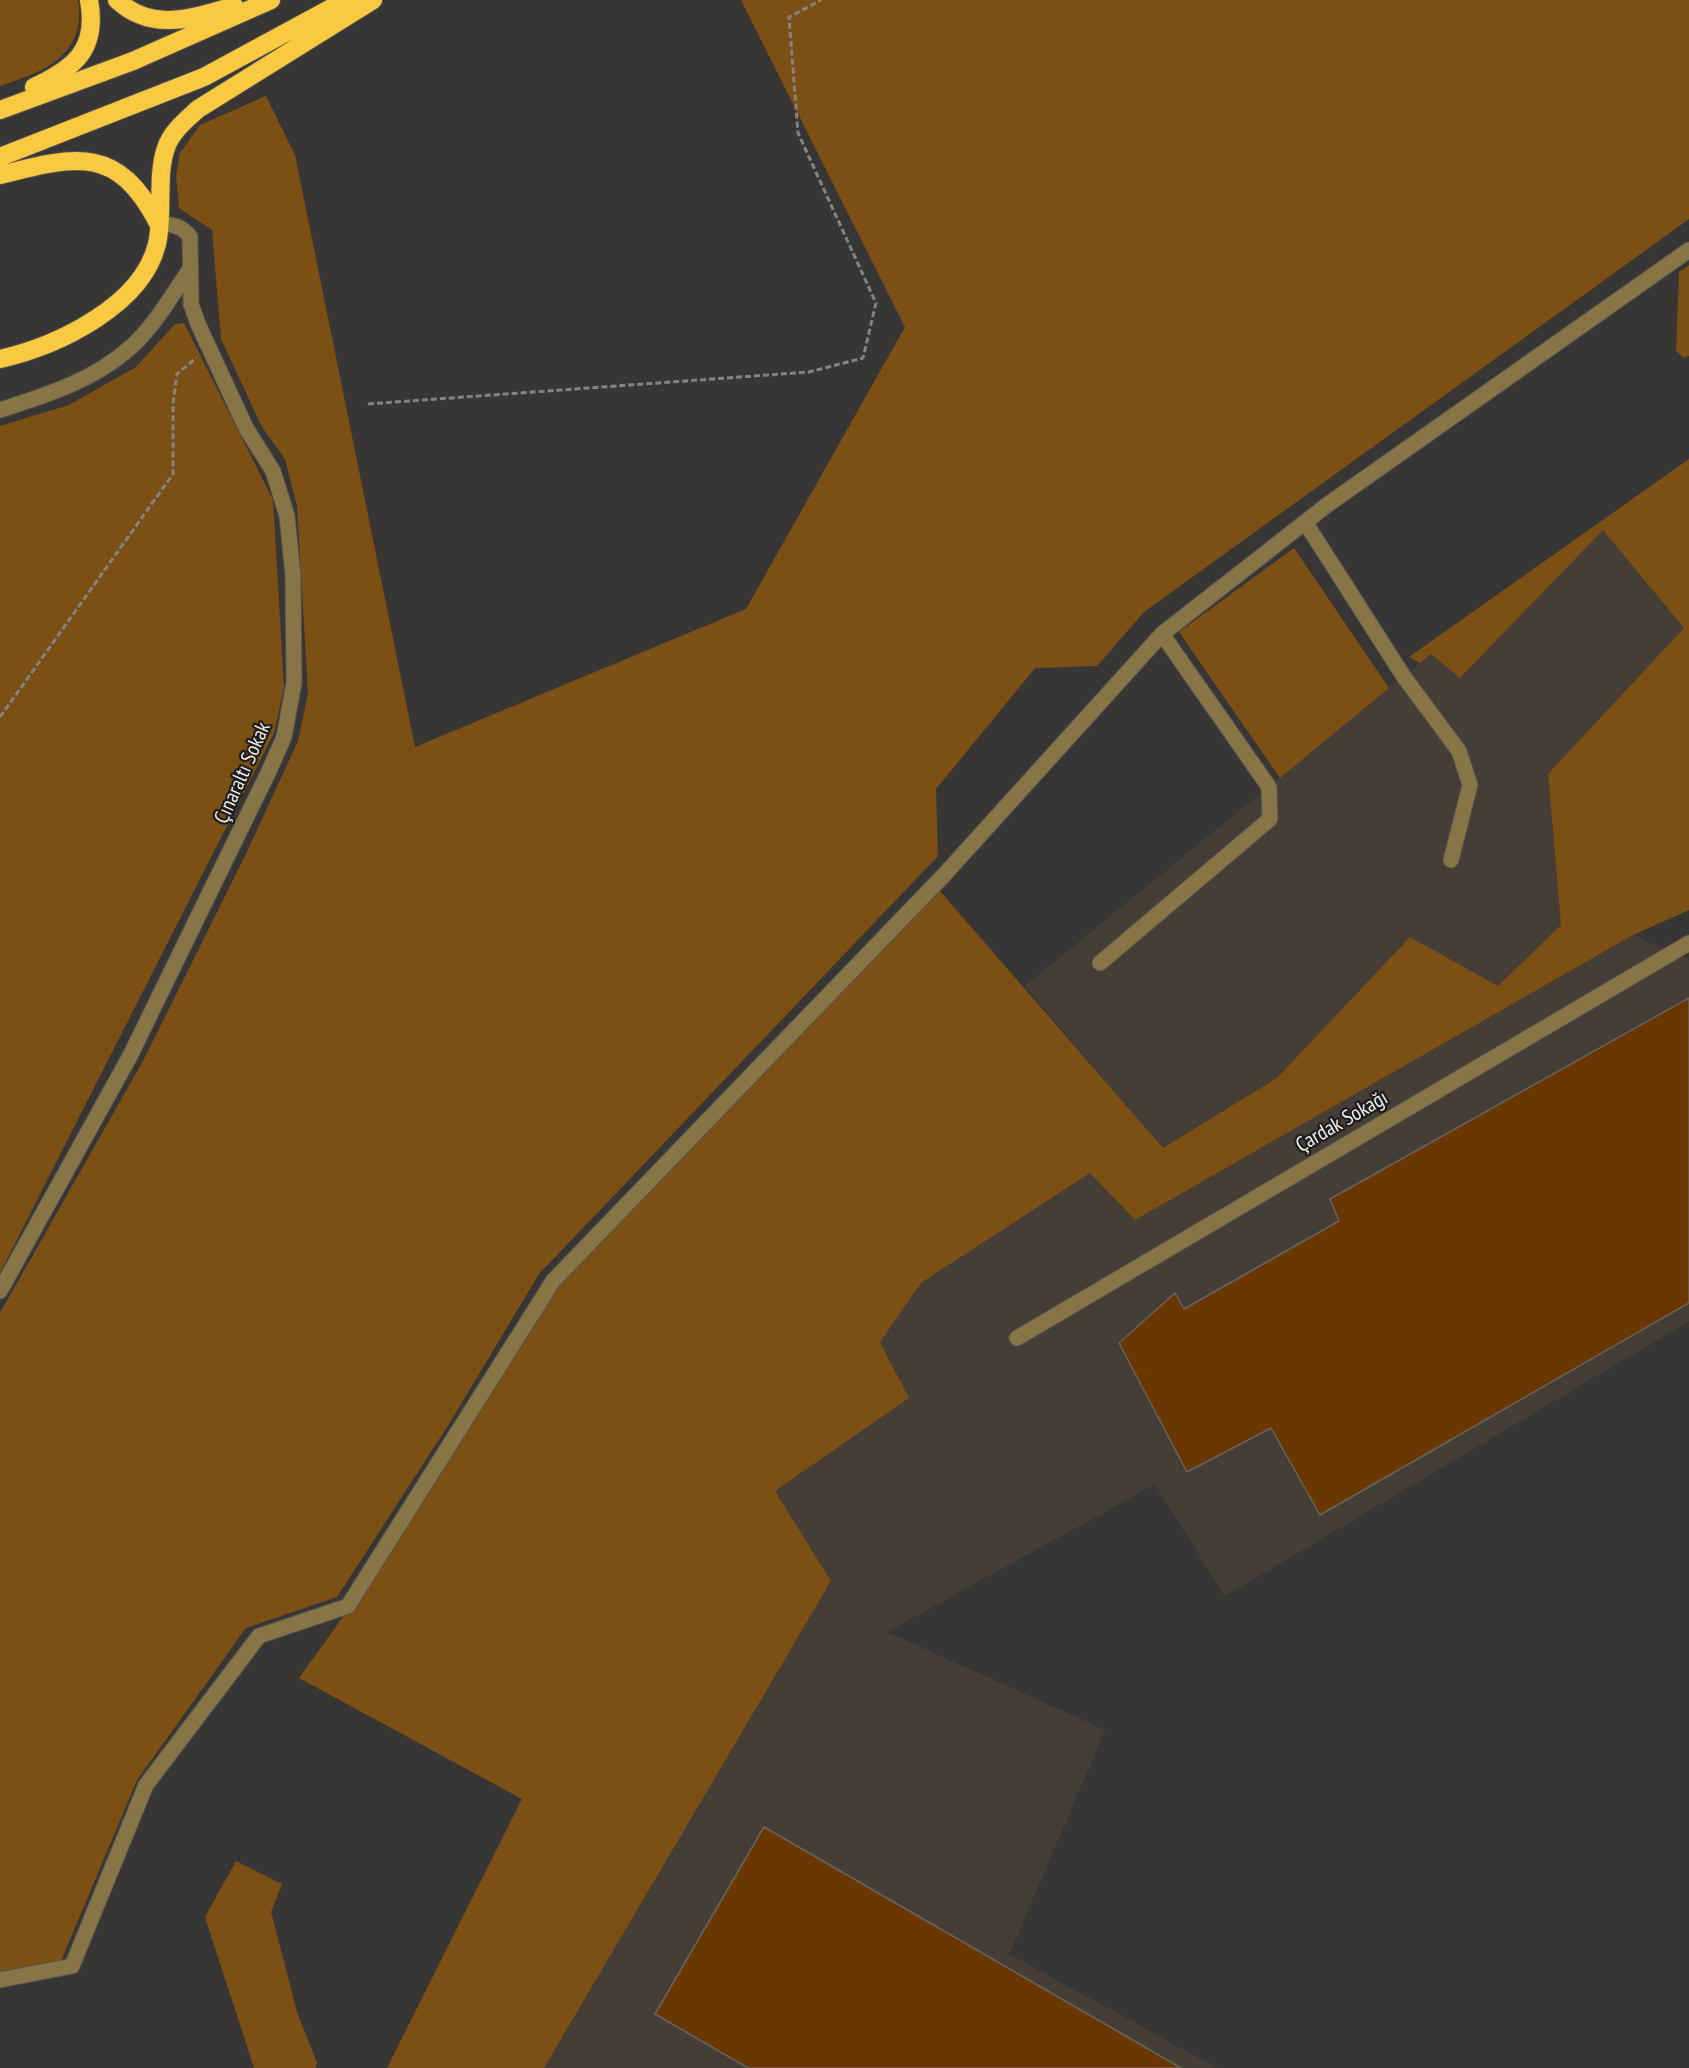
<!DOCTYPE html>
<html>
<head>
<meta charset="utf-8">
<style>
  body { margin:0 }
  canvas { display:block; background:#383634 }
</style>
</head>
<body>
<canvas width="1689" height="2068"></canvas>
<script>
const g = document.querySelector('canvas').getContext('2d');
g.lineJoin = 'round';
function fill(path, color) {
  g.fillStyle = color;
  g.fill(path, 'evenodd');
}
function stroke(path, color, width, dash) {
  g.strokeStyle = color;
  g.lineWidth = width;
  g.lineCap = dash ? 'butt' : 'round';
  g.setLineDash(dash || []);
  g.stroke(path);
}
function write(font, color, halo, rows, align = 'center') {
  g.font = font + ' "PT Sans Narrow",sans-serif';
  g.lineWidth = 4.5;
  g.setLineDash([]);
  g.textBaseline = 'middle';
  g.strokeStyle = halo;
  g.fillStyle = color;
  for (const [text, x, y, turn = 0] of rows) {
    g.save();
    g.translate(x, y);
    g.rotate((+turn || 0) * Math.PI / 180);
    g.textAlign = isNaN(turn) ? turn : align;
    if (halo) g.strokeText(text, 0, 0);
    g.fillText(text, 0, 0);
    g.restore();
  }
}
fill(new Path2D(`
  M 1603,529 L 1685,628 L 1548,774 L 1561,925 L 1498,986 L 1410,937 L 1277,1078 L 1163,1148 L 1025,986 L 1431,654 L 1461,678 Z
  M 1633,935 L 1689,960 L 1689,1321 L 1225,1596 L 1155,1484 L 887,1632 L 1105,1730 L 1009,1954 L 1217,2068 L 544,2068 L 831,1581 L 775,1491 L 909,1398 L 879,1342 L 921,1283 L 1090,1173 L 1135,1219 Z`), '#453e37');
fill(new Path2D(`
  M 0,0 L 78,0 C 87,55 44,72 0,86 Z
  M 741,0 L 1689,0 L 1689,219 L 1144,612 L 1097,666 L 1035,668 L 936,789 L 938,856 L 539,1274 L 449,1424 L 337,1597 L 246,1628 L 137,1780 L 61,1961 L 0,1972 L 0,1313 L 143,1061 L 245,856 L 298,741 L 308,693 L 297,506 L 285,459 L 262,427 L 221,339 L 212,230 L 179,208 L 176,175 L 180,153 L 200,125 L 266,96 L 295,155 L 415,747 L 746,609 L 905,327 Z
  M 1689,265 L 1689,356 L 1684,358 L 1676,351 L 1679,272 Z
  M 184,323 L 273,500 L 284,688 L 274,733 L 0,1273 L 0,426 L 69,405 L 136,367 L 175,324 Z
  M 1689,459 L 1689,910 L 1633,935 L 1135,1220 L 1090,1173 L 921,1283 L 880,1342 L 909,1398 L 775,1491 L 831,1581 L 544,2068 L 387,2068 L 522,1799 L 299,1678 L 348,1610 L 553,1282 L 939,890 L 1163,1148 L 1277,1078 L 1410,937 L 1498,986 L 1561,925 L 1548,774 L 1684,628 L 1603,530 L 1460,678 L 1431,654 L 1420,663 L 1409,657 Z
  M 1294,548 L 1389,688 L 1280,778 L 1179,632 Z
  M 236,1861 L 282,1884 L 271,1912 L 297,2012 L 317,2063 L 315,2068 L 254,2068 L 205,1917 Z`), '#7c4f15');
const building = new Path2D(`
  M 1689,998 L 1689,1303 L 1320,1515 L 1271,1428 L 1187,1472 L 1119,1343 L 1175,1293 L 1184,1309 L 1339,1221 L 1330,1199 Z
  M 764,1827 L 1181,2068 L 748,2068 L 655,2014 Z`);
fill(building, '#6a3700');
stroke(building, '#666361', 1.5);
const minor = new Path2D(`
  M 0,410 C 47,395 95,380 132,346 C 155,325 172,295 190,269
  M 1305,522 L 1404,677 L 1459,751 L 1470,785 L 1451,860
  M 1100,963 L 1270,819 L 1269,787 L 1162,634
  M 0,1291 L 130,1056 L 269,771 L 284,737 L 294,683 L 293,575 L 287,516 L 273,471 L 246,428 L 198,324 L 191,304 L 190,237 C 182,225 171,225 158,223
  M 1017,1338 L 1689,943
  M 0,1980 L 72,1966 L 146,1785 L 259,1636 L 348,1606 L 553,1281 L 944,875 L 1162,634 L 1327,505 L 1689,250`);
const highway = new Path2D(`
  M 117,0 C 152,33 193,18 234,6
  M 34,87 C 75,68 98,49 89,0
  M 0,110 L 133,61 L 271,0
  M 0,157 L 204,77 L 346,0
  M 0,175 C 75,156 117,144 158,223
  M 0,359 C 57,346 142,306 157,244 C 164,214 156,176 166,148 C 171,132 186,120 198,109 L 373,0`);
stroke(minor, '#555352', 17);
stroke(highway, '#555352', 20);
stroke(new Path2D(`
  M 368,404 L 809,372 L 863,358 L 876,303 L 798,133 L 789,17 L 821,0
  M 0,717 L 173,474 L 173,404 L 177,374 L 196,358`), '#858381', 3, [6, 3]);
stroke(minor, '#887545', 15);
stroke(highway, '#f8c941', 18);
write('21px', '#f0eeed', '#1f1e1d', [
  ["Çınaraltı Sokak",243,773,-66],
  ["Çardak Sokağı",1342,1122,-30]
]);
</script>
</body>
</html>
